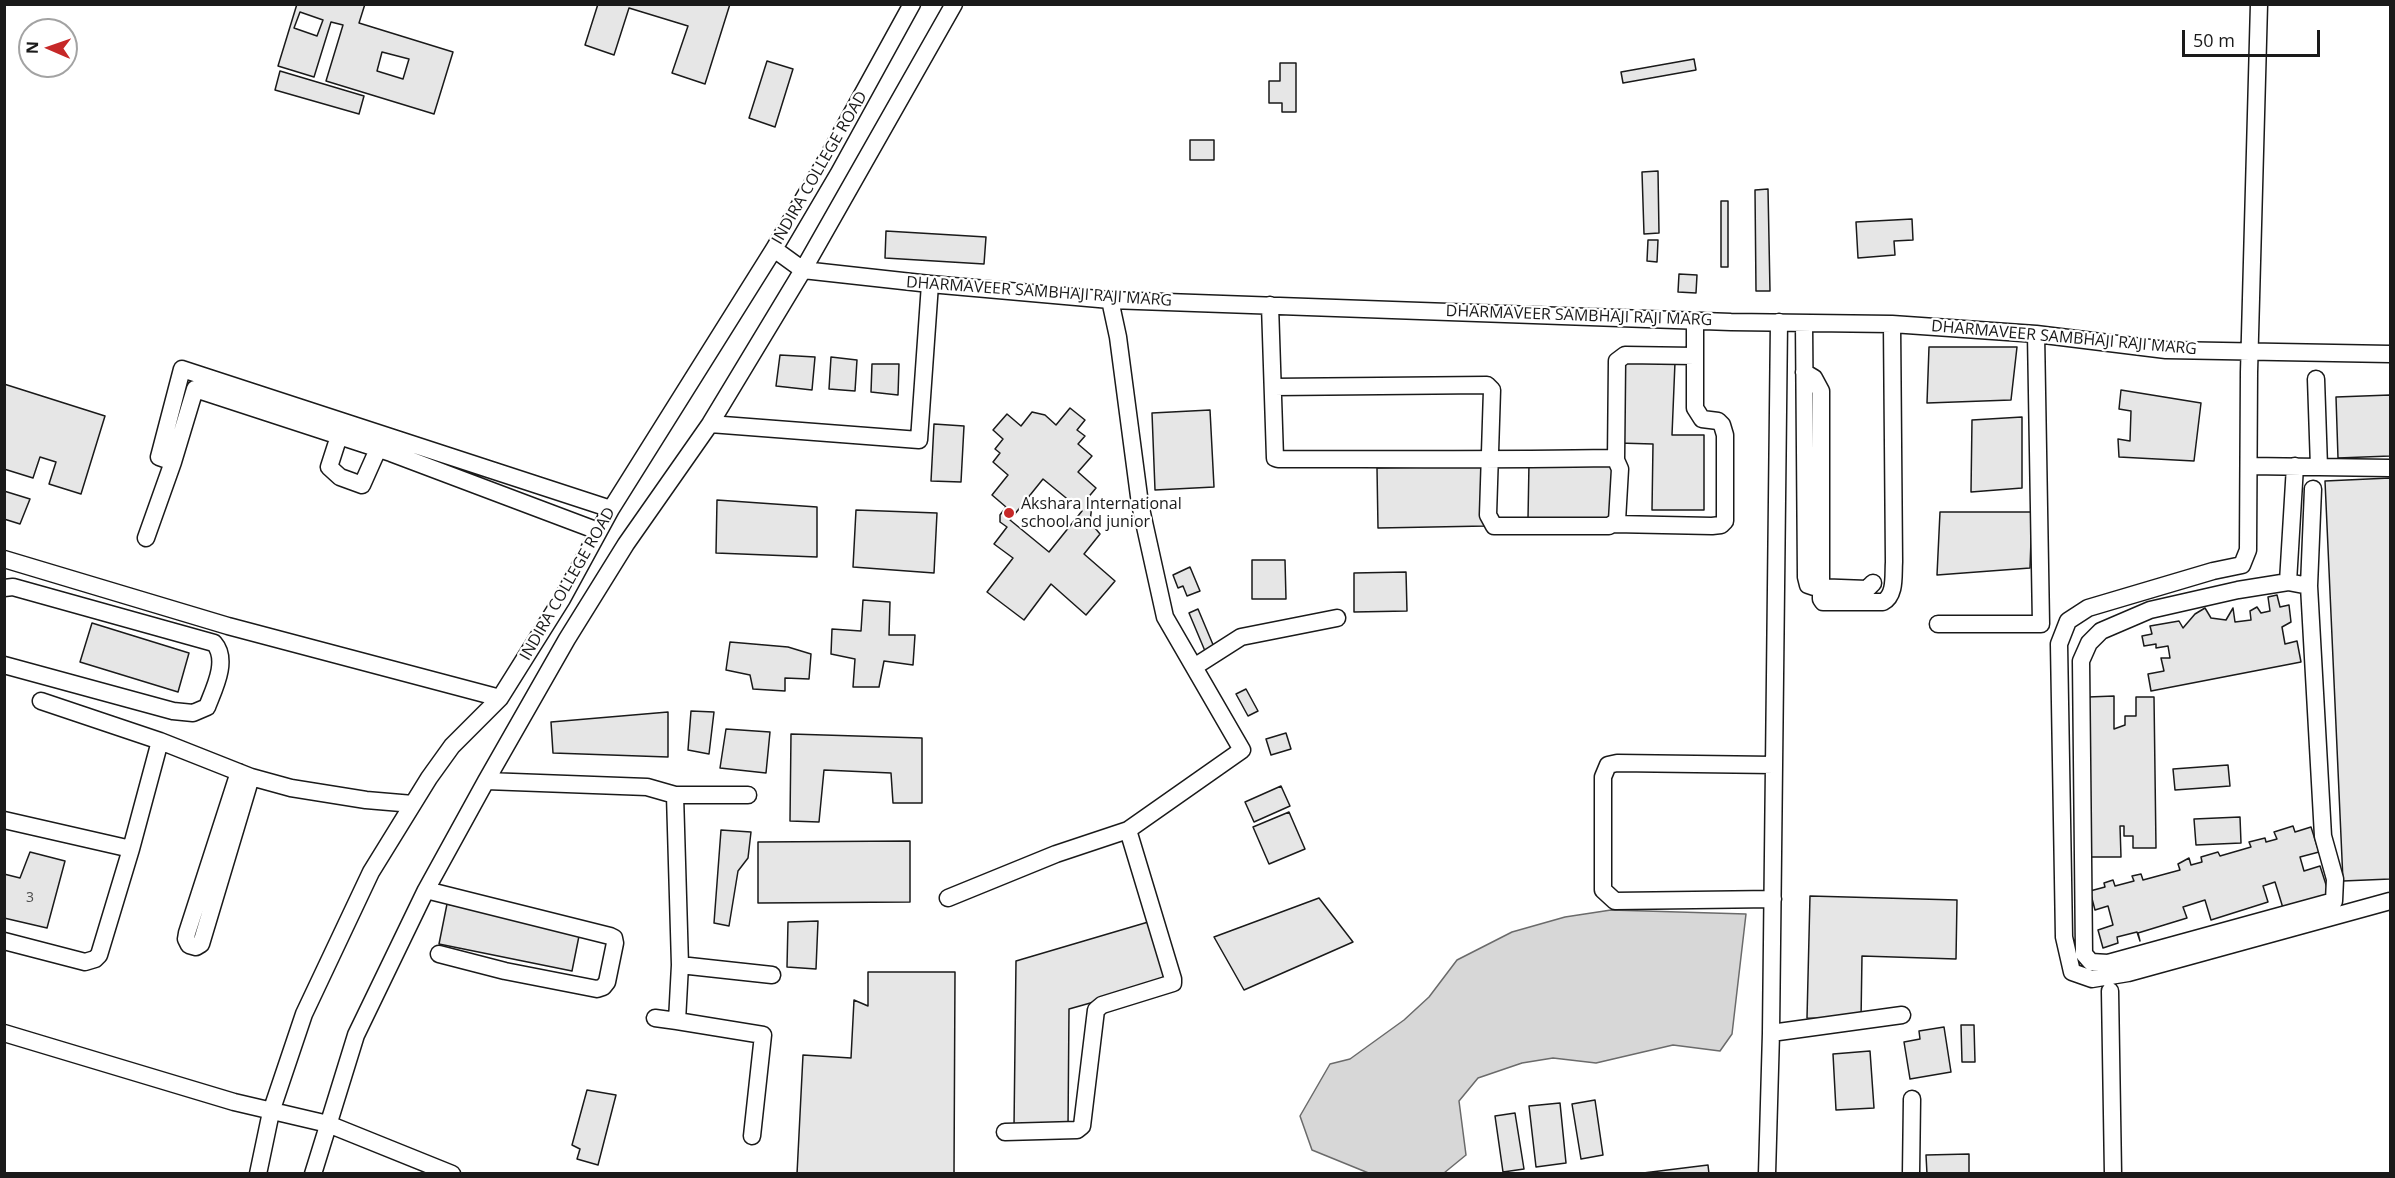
<!DOCTYPE html>
<html>
<head>
<meta charset="utf-8">
<style>
  body { margin:0 }
  #map { position:relative; width:2395px; height:1178px; overflow:hidden; background:#fff; font-family:"Open Sans",sans-serif }
  canvas { display:block }
  .frame { position:absolute; inset:0; border:6px solid #1a1a1a; pointer-events:none }
  .north { position:absolute; left:18px; top:18px; width:60px; height:60px; box-sizing:border-box; background:#fff; border:2px solid #a3a3a3; border-radius:50%; rotate:272deg; font-size:16px; font-weight:700; line-height:24px; text-align:center; color:#1a1a1a }
  .north::after { content:''; display:block; margin:auto; width:21px; height:27px; background:#c62828; clip-path:polygon(50% 0,100% 100%,50% 72%,0 100%) }
  .scale { position:absolute; left:2182px; top:30px; width:138px; height:27px; box-sizing:border-box; border:3px solid #1a1a1a; border-top:0; padding-left:8px; font-size:18px; line-height:21px; white-space:nowrap; color:#1a1a1a; -webkit-text-stroke:4px #fff; paint-order:stroke }
</style>
</head>
<body>
<div id="map">
<canvas width="2395" height="1178"></canvas>
<div class="frame"></div>
<div class="north">N</div>
<div class="scale">50 m</div>
</div>
<script>
const g = document.querySelector('canvas').getContext('2d');
g.lineJoin = 'round';
function fill(path, color) {
  g.fillStyle = color;
  g.fill(path, 'evenodd');
}
function stroke(path, color, width, dash) {
  g.strokeStyle = color;
  g.lineWidth = width;
  g.lineCap = dash ? 'butt' : 'round';
  g.setLineDash(dash || []);
  g.stroke(path);
}
function write(font, color, halo, rows, align = 'center') {
  g.font = font + ' "Open Sans",sans-serif';
  g.lineWidth = 4.5;
  g.setLineDash([]);
  g.textBaseline = 'middle';
  g.strokeStyle = halo;
  g.fillStyle = color;
  for (const [text, x, y, turn = 0] of rows) {
    g.save();
    g.translate(x, y);
    g.rotate((+turn || 0) * Math.PI / 180);
    g.textAlign = isNaN(turn) ? turn : align;
    if (halo) g.strokeText(text, 0, 0);
    g.fillText(text, 0, 0);
    g.restore();
  }
}
const water = new Path2D(`
  M 1611,910 L 1746,914 L 1732,1034 L 1720,1051 L 1673,1045 L 1596,1063 L 1553,1058 L 1522,1063 L 1478,1078 L 1459,1101 L 1466,1155 L 1444,1173 L 1371,1174 L 1312,1150 L 1300,1116 L 1330,1064 L 1350,1059 L 1404,1020 L 1429,997 L 1457,960 L 1512,932 L 1565,917 Z`);
fill(water, '#d7d7d7');
stroke(water, '#6a6a6a', 1.5);
const building = new Path2D(`
  M 297,4 L 365,4 L 359,23 L 453,52 L 434,114 L 326,81 L 343,25 L 331,22 L 314,77 L 278,66 ZM 300,12 L 323,20 L 317,36 L 294,28 ZM 382,52 L 409,59 L 403,79 L 377,71 Z
  M 598,4 L 730,4 L 705,84 L 672,73 L 688,26 L 629,8 L 614,55 L 585,45 Z
  M 1694,59 L 1696,70 L 1623,83 L 1621,72 Z
  M 767,61 L 793,69 L 775,127 L 749,118 Z
  M 1280,63 L 1296,63 L 1296,112 L 1282,112 L 1282,103 L 1269,103 L 1269,81 L 1280,81 Z
  M 280,71 L 364,96 L 359,114 L 275,90 Z
  M 1190,140 L 1214,140 L 1214,160 L 1190,160 Z
  M 1658,171 L 1659,233 L 1644,234 L 1642,172 Z
  M 1768,189 L 1770,291 L 1756,291 L 1755,190 Z
  M 1721,201 L 1728,201 L 1728,267 L 1721,267 Z
  M 1912,219 L 1913,240 L 1894,241 L 1895,255 L 1858,258 L 1856,222 Z
  M 886,231 L 986,237 L 984,264 L 885,258 Z
  M 1648,240 L 1658,240 L 1657,262 L 1647,261 Z
  M 1679,274 L 1697,275 L 1696,293 L 1678,292 Z
  M 1929,347 L 2017,347 L 2011,400 L 1927,403 Z
  M 780,355 L 815,357 L 812,390 L 776,386 Z
  M 831,357 L 857,360 L 855,391 L 829,389 Z
  M 1621,360 L 1675,362 L 1672,435 L 1704,435 L 1704,510 L 1652,510 L 1653,444 L 1618,443 Z
  M 872,364 L 899,364 L 898,395 L 871,392 Z
  M 4,384 L 105,416 L 81,494 L 49,484 L 56,462 L 40,457 L 33,478 L 4,469 Z
  M 2121,390 L 2201,403 L 2194,461 L 2119,457 L 2118,439 L 2130,441 L 2131,411 L 2119,409 Z
  M 2390,395 L 2390,456 L 2338,458 L 2336,397 Z
  M 1070,408 L 1085,420 L 1077,430 L 1085,436 L 1078,444 L 1092,456 L 1078,472 L 1096,488 L 1086,500 L 1092,505 L 1090,522 L 1100,534 L 1084,554 L 1115,581 L 1086,615 L 1051,584 L 1024,620 L 987,592 L 1013,558 L 994,544 L 1007,527 L 1000,522 L 1000,515 L 1006,507 L 992,495 L 1008,475 L 993,462 L 1000,453 L 995,449 L 1003,439 L 993,430 L 1007,414 L 1021,426 L 1032,412 L 1045,415 L 1056,425 ZM 1043,479 L 1082,511 L 1049,552 L 1010,520 Z
  M 1210,410 L 1214,487 L 1155,490 L 1152,413 Z
  M 2022,417 L 2022,488 L 1971,492 L 1972,420 Z
  M 934,424 L 964,426 L 961,482 L 931,481 Z
  M 1529,463 L 1612,464 L 1612,520 L 1528,519 Z
  M 1484,466 L 1486,526 L 1378,528 L 1377,468 Z
  M 2390,478 L 2390,879 L 2343,881 L 2325,481 Z
  M 4,491 L 30,499 L 20,524 L 4,519 Z
  M 717,500 L 817,507 L 817,557 L 716,553 Z
  M 856,510 L 937,513 L 934,573 L 853,567 Z
  M 1940,512 L 2032,512 L 2030,568 L 1937,575 Z
  M 1252,560 L 1285,560 L 1286,599 L 1252,599 Z
  M 1190,567 L 1200,591 L 1187,596 L 1183,586 L 1178,588 L 1173,575 Z
  M 1406,572 L 1407,611 L 1354,612 L 1354,573 Z
  M 2277,595 L 2280,607 L 2289,605 L 2291,622 L 2282,627 L 2285,644 L 2297,641 L 2301,662 L 2151,691 L 2148,674 L 2164,671 L 2161,658 L 2170,658 L 2168,646 L 2156,648 L 2156,644 L 2144,646 L 2142,636 L 2152,634 L 2150,626 L 2179,621 L 2183,628 L 2195,614 L 2205,608 L 2211,618 L 2226,620 L 2233,608 L 2235,622 L 2251,620 L 2250,611 L 2257,607 L 2261,613 L 2270,611 L 2268,597 Z
  M 863,600 L 890,602 L 889,635 L 915,635 L 913,665 L 884,661 L 879,687 L 853,687 L 855,659 L 831,654 L 832,629 L 861,631 Z
  M 1198,609 L 1214,647 L 1205,651 L 1189,613 Z
  M 92,623 L 189,653 L 178,692 L 80,662 Z
  M 730,642 L 788,647 L 811,654 L 809,679 L 785,678 L 785,691 L 753,689 L 750,675 L 726,670 Z
  M 1246,689 L 1258,711 L 1248,716 L 1236,694 Z
  M 2114,696 L 2114,729 L 2125,725 L 2125,716 L 2136,716 L 2136,697 L 2154,697 L 2156,848 L 2133,848 L 2133,836 L 2124,836 L 2124,826 L 2120,826 L 2121,857 L 2091,857 L 2088,697 Z
  M 691,711 L 714,712 L 709,754 L 688,750 Z
  M 668,712 L 668,757 L 553,753 L 551,722 Z
  M 726,729 L 770,732 L 766,773 L 720,768 Z
  M 1286,733 L 1291,749 L 1271,755 L 1266,739 Z
  M 791,734 L 922,738 L 922,803 L 893,803 L 891,773 L 824,770 L 819,822 L 790,821 Z
  M 2228,765 L 2230,786 L 2175,790 L 2173,769 Z
  M 1281,786 L 1290,806 L 1254,822 L 1245,802 Z
  M 1289,812 L 1305,849 L 1269,864 L 1253,827 Z
  M 2240,817 L 2241,843 L 2196,845 L 2194,819 Z
  M 2293,826 L 2295,832 L 2311,827 L 2319,852 L 2300,857 L 2304,871 L 2320,866 L 2329,894 L 2283,908 L 2275,882 L 2263,886 L 2268,902 L 2211,920 L 2205,900 L 2183,907 L 2187,918 L 2138,933 L 2140,941 L 2137,932 L 2117,937 L 2118,943 L 2103,948 L 2098,930 L 2113,925 L 2108,906 L 2095,910 L 2090,891 L 2105,887 L 2104,883 L 2113,880 L 2115,886 L 2134,881 L 2132,876 L 2141,874 L 2143,880 L 2180,870 L 2178,864 L 2189,858 L 2191,865 L 2202,862 L 2201,857 L 2218,852 L 2220,856 L 2251,847 L 2249,842 L 2265,838 L 2266,842 L 2277,839 L 2274,832 Z
  M 721,830 L 751,832 L 748,858 L 738,871 L 729,926 L 714,923 Z
  M 910,841 L 910,902 L 758,903 L 758,842 Z
  M 30,852 L 65,861 L 47,928 L 4,918 L 4,874 L 20,878 Z
  M 1810,896 L 1957,900 L 1956,959 L 1862,956 L 1861,1020 L 1807,1018 Z
  M 1319,898 L 1353,942 L 1244,990 L 1214,937 Z
  M 447,904 L 580,931 L 572,971 L 439,944 Z
  M 1155,920 L 1172,980 L 1069,1009 L 1068,1128 L 1014,1127 L 1016,961 Z
  M 818,921 L 816,969 L 787,967 L 788,922 Z
  M 868,972 L 955,972 L 954,1174 L 797,1174 L 803,1055 L 851,1058 L 854,1000 L 868,1006 Z
  M 1961,1025 L 1974,1025 L 1975,1062 L 1962,1062 Z
  M 1944,1027 L 1951,1072 L 1910,1079 L 1904,1042 L 1920,1039 L 1919,1031 Z
  M 1870,1051 L 1874,1108 L 1836,1110 L 1833,1054 Z
  M 587,1090 L 616,1095 L 598,1165 L 577,1159 L 580,1149 L 572,1145 Z
  M 1595,1100 L 1603,1155 L 1581,1159 L 1572,1104 Z
  M 1560,1103 L 1566,1163 L 1536,1167 L 1529,1106 Z
  M 1515,1113 L 1524,1169 L 1503,1172 L 1495,1116 Z
  M 1969,1154 L 1969,1174 L 1927,1174 L 1926,1155 Z
  M 1708,1165 L 1709,1174 L 1635,1174 Z`);
fill(building, '#e6e6e6');
stroke(building, '#1a1a1a', 1.5);
const street = new Path2D(`
  M 2259,4 L 2249,372 L 2248,550 L 2242,565 L 2213,571 L 2088,608 L 2068,621 L 2059,644 L 2064,937 L 2072,972 L 2092,979 L 2128,973 L 2390,901
  M 774,249 L 803,270 L 930,284 L 1110,300 L 1731,322 L 1892,324 L 2036,334 L 2166,350 L 2390,354
  M 1270,305 L 1275,458 L 1278,459 C 1389,459 1500,460 1611,458 L 1616,460 L 1620,469 L 1617,521 L 1609,526 L 1494,526 L 1488,515 L 1492,390 L 1487,385 L 1273,387
  M 1804,323 L 1806,577 L 1808,585 L 1814,587 L 1867,589 L 1873,583
  M 1804,372 L 1814,378 L 1821,391 L 1821,599 L 1823,602 L 1883,602 C 1896,595 1893,575 1894,562 L 1892,324
  M 2316,379 L 2319,467
  M 710,424 L 919,440 L 930,284
  M 339,436 L 329,467 L 340,477 L 362,485 L 378,449
  M 1616,460 L 1617,361 L 1625,355 L 1695,356
  M 2249,466 L 2390,468
  M 1614,524 L 1712,526 L 1721,525 L 1725,521 L 1725,435 L 1722,425 L 1718,421 L 1702,419 L 1695,408 L 1695,321
  M 598,531 L 391,453 L 195,389 L 173,462 L 159,457 L 182,369 L 611,509
  M 146,538 L 173,462
  M 4,559 L 228,626 L 500,698
  M 2288,582 L 2309,586 L 2323,836 L 2335,879 L 2334,901 L 2108,963 L 2091,962 L 2084,954 L 2081,661 L 2089,643 L 2101,631 L 2150,610 L 2238,590 L 2288,582 L 2295,466
  M 2309,586 L 2313,489
  M 4,588 L 13,587 L 214,643 C 229,660 214,689 207,707 L 193,713 L 173,711 L 4,665
  M 1938,624 L 2041,624 L 2036,334
  M 1194,667 L 1241,637 L 1337,618
  M 41,701 L 160,741 L 251,777 L 291,788 L 366,800 L 413,804
  M 239,772 L 187,933 L 186,939 L 189,945 L 196,947 L 201,944 L 251,777
  M 486,781 L 647,787 L 675,795 L 680,965 L 677,1021 L 763,1035 L 752,1136
  M 675,795 L 748,795
  M 4,820 L 131,849 L 160,741
  M 426,890 L 610,936 L 614,938 L 615,943 L 607,982 L 603,987 L 597,989 L 505,971 L 439,954
  M 948,898 L 1056,854 L 1128,830 L 1242,750 L 1165,617 L 1140,504 L 1118,337 L 1110,300
  M 1773,899 L 1615,901 L 1603,890 L 1603,777 L 1608,765 L 1617,763 L 1774,765
  M 4,941 L 85,962 L 95,959 L 99,955 L 131,849
  M 680,965 L 772,975
  M 2110,991 L 2113,1174
  M 655,1018 L 677,1021
  M 4,1033 L 234,1102 L 328,1124 L 452,1174
  M 1771,1033 L 1902,1015
  M 1005,1132 L 1077,1130 L 1082,1126 L 1096,1010 L 1102,1005 L 1173,983 L 1173,979 L 1128,830
  M 258,1174 L 271,1112 L 304,1014 L 371,872 L 429,778 L 452,746 L 500,698 L 562,599 L 611,509 L 774,249 L 824,164 L 912,4
  M 313,1174 L 356,1035 L 426,890 L 486,781 L 567,639 L 626,544 L 710,424 L 803,270 L 954,4
  M 1767,1174 L 1771,1033 L 1779,322
  M 1911,1174 L 1912,1099`);
stroke(street, '#1a1a1a', 19);
stroke(street, '#fff', 16);
for (const [x, y, r, color] of [
  [1009,513,6,"#c62828"]
]) {
  const dot = new Path2D();
  dot.arc(x, y, r, 0, 2 * Math.PI);
  g.fillStyle = color;
  g.fill(dot);
  stroke(dot, '#fff', 2);
}
write('14px', '#4d4d4d', null, [
  ["3",30,898]
]);
write('16px', '#1a1a1a', '#fff', [
  ["INDIRA COLLEGE ROAD",820,168,-60],
  ["DHARMAVEER SAMBHAJI RAJI MARG",1039,292,4],
  ["DHARMAVEER SAMBHAJI RAJI MARG",1579,316,2],
  ["DHARMAVEER SAMBHAJI RAJI MARG",2064,338,5],
  ["INDIRA COLLEGE ROAD",568,584,-60]
]);
write('16px', '#1a1a1a', '#fff', [
  ["Akshara International",1021,504],
  ["school and junior",1021,522]
], 'left');
</script>
</body>
</html>
